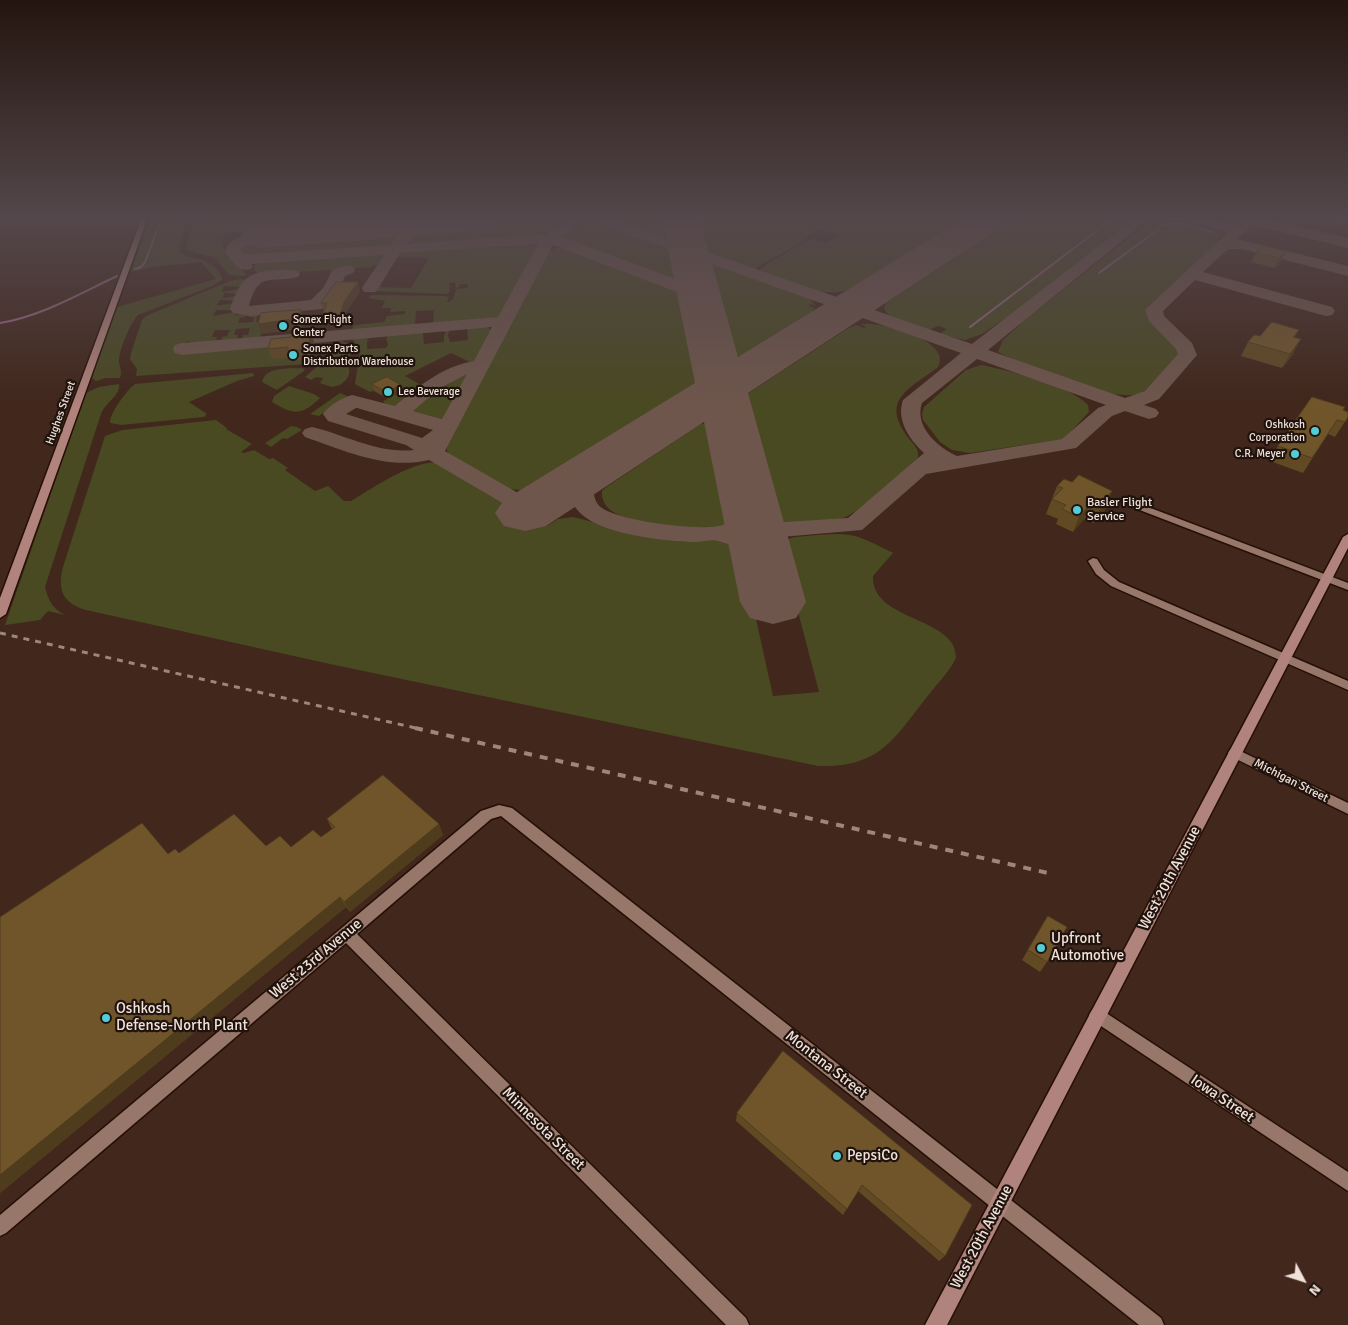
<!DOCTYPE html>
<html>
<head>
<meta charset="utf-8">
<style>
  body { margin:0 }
  #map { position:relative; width:1348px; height:1325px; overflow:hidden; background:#41271c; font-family:Signika,sans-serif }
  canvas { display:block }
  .north { position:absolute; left:1278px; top:1255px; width:50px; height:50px; -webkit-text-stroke:4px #1f130e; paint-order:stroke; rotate:130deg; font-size:14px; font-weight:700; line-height:20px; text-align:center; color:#f2e1d9 }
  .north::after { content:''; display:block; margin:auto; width:18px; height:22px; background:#f2e1d9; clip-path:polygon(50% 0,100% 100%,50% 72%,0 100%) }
</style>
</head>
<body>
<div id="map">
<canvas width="1348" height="1325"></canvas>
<div class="north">N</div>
</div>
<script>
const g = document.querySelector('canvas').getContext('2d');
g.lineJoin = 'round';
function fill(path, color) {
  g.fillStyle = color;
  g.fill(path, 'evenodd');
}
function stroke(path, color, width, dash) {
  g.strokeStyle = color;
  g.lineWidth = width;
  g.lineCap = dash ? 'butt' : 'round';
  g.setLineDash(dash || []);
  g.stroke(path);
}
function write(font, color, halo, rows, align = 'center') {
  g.font = font + ' Signika,sans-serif';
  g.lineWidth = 4.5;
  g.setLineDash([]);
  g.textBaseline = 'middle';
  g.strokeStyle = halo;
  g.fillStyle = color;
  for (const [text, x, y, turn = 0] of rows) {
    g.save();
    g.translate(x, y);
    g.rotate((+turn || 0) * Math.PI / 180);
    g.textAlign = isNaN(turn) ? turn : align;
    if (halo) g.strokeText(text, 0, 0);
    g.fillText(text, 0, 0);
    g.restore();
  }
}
fill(new Path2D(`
  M 149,220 L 186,220 L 179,251 C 186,259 198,257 207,262 C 214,265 218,271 222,277 L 222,280 L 212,286 L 138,315 C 131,322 120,348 119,359 C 118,366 123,369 120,378 L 106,378 L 96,381 L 91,377 L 117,307 L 216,279 L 201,262 L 153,267 L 131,272 Z
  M 194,220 L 412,220 L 225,233 L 221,244 L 247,276 L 229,275 L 215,258 L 187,250 L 186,248 L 192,224 L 209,221 Z
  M 548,220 L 557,222 L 559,225 C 540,242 450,243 422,245 L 411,244 L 407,241 L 412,233 L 420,230 Z
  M 612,220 L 668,220 L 672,236 L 661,237 Z
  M 694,220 L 850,220 L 847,222 L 850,222 L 855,220 L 962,220 L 852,288 C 826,301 783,281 758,271 L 768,263 L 809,240 L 813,239 L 827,243 L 839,235 L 823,230 L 812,232 C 799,250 771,255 755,270 L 703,252 Z
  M 1012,220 L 1132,220 L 1010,315 L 982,334 L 965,340 L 939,334 L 947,329 L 938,326 L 927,331 C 913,326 890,323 884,308 L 886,303 Z
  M 1156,220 L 1183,221 L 1221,233 L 1213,249 L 1149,309 L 1149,316 L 1180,350 L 1179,355 C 1169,365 1154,387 1141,393 C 1114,405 1025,365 998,352 L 1003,340 L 1025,320 L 1146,224 Z
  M 587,222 L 600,223 L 674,250 L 681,279 L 673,280 L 570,241 L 563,237 L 567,231 Z
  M 388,232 L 398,233 L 400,237 L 393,245 L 383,247 L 254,257 L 243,256 L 239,250 L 246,244 L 259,241 Z
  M 531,241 L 538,243 L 540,247 L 504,315 L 499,317 L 433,324 L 434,310 L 416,311 L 415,326 L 351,330 L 354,325 L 384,322 L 387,316 L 405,314 L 405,311 L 390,312 L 391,308 L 382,308 L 385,301 L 368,298 L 371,295 L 445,296 L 449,298 L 447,301 L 449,302 L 453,299 L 456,289 L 468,288 L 467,284 L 460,284 L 459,287 L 456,288 L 455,282 L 449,283 L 450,292 L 445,294 L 374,291 L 377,287 L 411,288 L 429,258 L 396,257 L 400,252 L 411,249 Z
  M 559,247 L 570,249 L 677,291 L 686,299 L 702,377 L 698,383 L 530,486 L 521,490 L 507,489 L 451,457 L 447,451 L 446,446 L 547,252 Z
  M 373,252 L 382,253 L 386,257 L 381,263 L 370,267 L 269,274 L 256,272 L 253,268 L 256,264 L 267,260 Z
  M 710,264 L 716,265 L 804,296 L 811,300 L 816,306 L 811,304 L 809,306 L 815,308 L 810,314 L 741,356 L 732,357 L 729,353 L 707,268 L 707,266 Z
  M 240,279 L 246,280 L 244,287 L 224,286 L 222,292 L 243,288 L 242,294 L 224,293 L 223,298 L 241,295 L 239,301 L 220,300 L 217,306 L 239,302 L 236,310 L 216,310 L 213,316 L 236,312 L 235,315 L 246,314 L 245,317 L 240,318 L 238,323 L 253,322 L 254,317 L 249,317 L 251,313 L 263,312 L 262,315 L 257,316 L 256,322 L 270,321 L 268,312 L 280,311 L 261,334 L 260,339 L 241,341 L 243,335 L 248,335 L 250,328 L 236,329 L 234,335 L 238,335 L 237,341 L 220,343 L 222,337 L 227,336 L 230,330 L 215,330 L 212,337 L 217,337 L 215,343 L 192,345 L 190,345 L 190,341 L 184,343 L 185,345 L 181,346 L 179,351 L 276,343 L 292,357 L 292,361 L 320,357 L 307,364 L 136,376 L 137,369 L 130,359 L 131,353 L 142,320 L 146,316 L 230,281 Z
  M 861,324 C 880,321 953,340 938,367 C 906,391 879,401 911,441 C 916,447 919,450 918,458 C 909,470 857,514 843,518 C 830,522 815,522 801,523 C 790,523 776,523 771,511 L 742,400 L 747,394 L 847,329 L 856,325 L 864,328 L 866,327 Z
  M 467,326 L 485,326 L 494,331 L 479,360 L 470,362 L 451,353 L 405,376 L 423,386 L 401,408 L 383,404 L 385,403 L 383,401 L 388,399 L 375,390 L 370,392 L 355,384 L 360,352 L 353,339 L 354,337 L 369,335 L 369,338 L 366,339 L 369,340 L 367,342 L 367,349 L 386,348 L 388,345 L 386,338 L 388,337 L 386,336 L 387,333 L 424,330 L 423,334 L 424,344 L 444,342 L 444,335 L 446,333 L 443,331 L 443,328 L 450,328 L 448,335 L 450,342 L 468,340 Z
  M 341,341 L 347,343 L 352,350 L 350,356 L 338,361 L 323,361 Z
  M 342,365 L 348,367 C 352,374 346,381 340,385 L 332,387 L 320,383 L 323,378 L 316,377 L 311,380 L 305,377 L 318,366 Z
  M 981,365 C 1008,370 1071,386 1088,405 L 1089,412 L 1064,439 L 970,453 L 952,450 L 940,442 L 923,420 L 922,414 L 924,407 L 966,370 Z
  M 301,368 L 305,369 L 304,371 L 277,390 L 262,382 C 266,366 288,369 301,368 Z
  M 253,373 L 254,376 L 237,381 L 189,402 L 207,414 L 204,417 L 121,425 L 110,423 C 109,414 127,390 135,384 Z
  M 467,373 L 471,374 L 448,418 L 442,419 L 409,410 L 431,389 Z
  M 119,384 C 121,395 105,403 101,414 L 45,587 C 48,600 53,609 65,615 L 48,611 L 40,620 L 5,625 L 86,393 L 99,387 Z
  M 289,386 L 314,394 L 320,398 C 302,416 293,415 272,402 L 274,396 Z
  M 340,393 L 352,398 L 330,413 L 323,413 L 319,416 L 310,414 Z
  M 216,420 L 227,428 L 226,429 L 252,444 L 241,452 L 244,453 L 254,450 L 269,459 L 273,458 L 288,468 L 285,470 L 315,491 L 328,486 L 344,501 L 351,501 C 370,490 420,455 442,464 L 547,526 L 558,519 L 573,517 L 645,535 L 728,541 L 741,551 L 773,696 L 819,692 L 781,547 L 788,539 L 794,537 C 812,536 832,532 850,535 C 865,538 879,546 893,553 L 873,576 C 871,622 957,616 956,658 C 950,671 940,680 931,692 C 895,736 883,768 818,766 L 330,664 L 86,610 C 64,603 58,593 62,570 L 105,436 L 122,430 Z
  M 709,423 L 714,428 L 733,517 C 731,520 729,524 725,526 C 708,534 630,522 615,513 C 606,508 601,500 602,491 L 605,488 L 701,424 Z
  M 291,426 L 297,427 L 302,430 L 287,439 L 283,438 L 271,447 L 265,443 Z`), '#494922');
stroke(new Path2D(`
  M 1162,225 L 1178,223 L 1214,232
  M 135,269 L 141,267 L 145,262 L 161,220
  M 1099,273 L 1159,229
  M 0,323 C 42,316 79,294 117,276
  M 970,327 L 1111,220`), '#966986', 2);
fill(new Path2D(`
  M 427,220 L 434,221 L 436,224 L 434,227 L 415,232 L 407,244 L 545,234 L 566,220 L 583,220 L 562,237 L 697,287 L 709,300 L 706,304 C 696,306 692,302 685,295 L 553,245 L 445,451 L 539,505 L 543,510 L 539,515 L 531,517 L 523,515 L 429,460 C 386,470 345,451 305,437 L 302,433 L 305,429 L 312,427 C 346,435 378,454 414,450 L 406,445 L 328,421 L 323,414 C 329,405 342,398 352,395 L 395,406 C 420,385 442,367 474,361 L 492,327 L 182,355 L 175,353 L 173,349 L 175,345 L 182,343 L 498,317 L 538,244 L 400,253 L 376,292 L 364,292 L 362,288 L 384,255 L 251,264 L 253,266 L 251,269 C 238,273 232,261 225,251 C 229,237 254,230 266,233 L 269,236 C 263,243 249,244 241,249 L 243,253 L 251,254 L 391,245 L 396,236 L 393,233 L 378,230 L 376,227 L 378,224 L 383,223 L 400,225 L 402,222 L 407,221 L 413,224 ZM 467,374 L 442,419 L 413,411 L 440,388 ZM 356,408 L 357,408 L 433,430 L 422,438 L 346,414 Z
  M 594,220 L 615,220 L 972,344 L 1132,220 L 1148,220 L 988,350 L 1125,398 L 1145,391 L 1178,354 L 1176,349 L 1149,321 L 1145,310 L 1228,232 L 1188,223 L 1186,220 L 1213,220 L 1235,225 L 1240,220 L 1270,220 L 1348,238 L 1348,248 L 1253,225 L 1237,239 L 1348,266 L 1348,276 L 1242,249 L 1228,249 L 1203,272 L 1332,307 L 1335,311 L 1332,315 L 1326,316 L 1195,280 L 1163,311 L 1164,316 L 1192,343 L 1197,355 L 1159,399 L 1144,405 L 1156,409 L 1159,413 L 1156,417 L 1149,419 L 1125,411 L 1112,416 L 1076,448 L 926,474 L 862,530 L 758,539 L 774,558 L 771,564 C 750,569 753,557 739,549 C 734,546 725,543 718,541 C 711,539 703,542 695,542 C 665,541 574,534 571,495 C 571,487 569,480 573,473 L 581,471 L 589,473 C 596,484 590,500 602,508 C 620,521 702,532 723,525 C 727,523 730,521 733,518 L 738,501 L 741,496 L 749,494 L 757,496 L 760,501 L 758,515 L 753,524 L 848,518 L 924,453 C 909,439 896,420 903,400 L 961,353 L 596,223 ZM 977,359 L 1106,405 L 1098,408 L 1062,439 L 957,456 C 937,447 914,426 922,403 Z
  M 1335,220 L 1348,220 L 1348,225 L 1337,223 Z
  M 347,265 L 353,267 L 355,270 L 353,273 L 345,276 L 338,293 L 322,309 L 249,316 L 233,313 L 230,309 C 239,283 245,272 274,270 C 282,270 290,269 298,271 L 300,274 L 298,277 C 270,284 259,270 249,306 L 311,300 L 324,287 L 332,270 Z`), '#6e564c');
fill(new Path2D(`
  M 323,220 L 498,220 L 492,228 L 479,231 L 261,248 L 247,244 L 242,236 L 247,228 L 261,224 Z
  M 662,220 L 700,220 L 738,357 L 961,220 L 1006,220 L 1000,228 L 748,393 L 806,602 L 796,618 L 773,624 L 750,618 L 740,602 L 704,422 L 546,526 L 525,531 L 504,526 L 495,513 L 504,500 L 695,383 Z`), '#6e564c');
const street = new Path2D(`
  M 1140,504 L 1348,583 L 1348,590 L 1137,509 L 1137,505 Z
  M 1093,558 L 1097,559 L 1104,570 L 1119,582 L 1348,681 L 1348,690 L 1111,586 L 1096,574 L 1088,561 Z
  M 1234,748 L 1348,803 L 1348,814 L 1230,756 L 1228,753 L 1230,750 Z
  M 499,805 L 512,808 L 1161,1318 L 1164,1325 L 1139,1325 L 501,816 L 491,819 L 357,934 L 746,1318 L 749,1325 L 726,1325 L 346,943 L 6,1233 L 0,1236 L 0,1215 L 481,811 Z
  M 1097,1007 L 1348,1172 L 1348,1191 L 1092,1020 L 1089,1015 L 1092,1010 Z`);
const secondary = new Path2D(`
  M 141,220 L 147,220 L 6,614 L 0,618 L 0,598 Z
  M 1348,534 L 1348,548 L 947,1325 L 925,1325 L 1343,537 Z`);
stroke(street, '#270f05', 3);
stroke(secondary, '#270f05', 3);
fill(street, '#96776a');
fill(secondary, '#b0837c');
stroke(new Path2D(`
  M 0,633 L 420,729`), '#9c867d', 3, [6, 6]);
stroke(new Path2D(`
  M 415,728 L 1048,873`), '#9c867d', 4, [8, 8]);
fill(new Path2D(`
  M 1286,251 L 1281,261 L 1274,268 L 1251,262 L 1256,253 Z
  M 358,282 L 360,292 L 346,312 L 343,324 L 325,325 L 322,316 L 324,312 L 321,303 Z
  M 1299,330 L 1294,338 L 1293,354 L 1282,368 L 1241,356 L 1248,342 L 1260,336 Z
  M 311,334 L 315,345 L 312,359 L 291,361 L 290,358 L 272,359 L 268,349 L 291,337 Z
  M 372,384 L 401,385 L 402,392 L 388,399 L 374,391 Z
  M 1343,410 L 1348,417 L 1335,437 L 1328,434 L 1303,473 L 1270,461 L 1278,446 Z
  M 1072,482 L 1112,491 L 1104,512 L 1093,523 L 1084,519 L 1073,532 L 1056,524 L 1058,519 L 1046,514 L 1057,486 Z
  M 327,819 L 439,824 L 443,835 L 350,912 L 346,907 L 0,1193 L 0,917 L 168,854 L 266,846 L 291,847 L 321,837 L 332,829 Z
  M 1048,916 L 1047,962 L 1040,972 L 1022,960 Z
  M 783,1051 L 945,1256 L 939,1261 L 858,1191 L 843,1215 L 736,1121 L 737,1113 Z`), '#614924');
fill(new Path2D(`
  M 1286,251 L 1281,261 L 1274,268 L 1279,258 Z
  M 358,282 L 360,292 L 346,312 L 343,324 L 340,315 L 344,302 Z
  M 301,310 L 304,321 L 302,329 L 261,334 L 258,324 Z
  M 311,334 L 315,345 L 312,359 L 308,349 Z
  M 1301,339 L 1293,354 L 1282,368 L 1290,354 Z
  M 401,385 L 402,392 L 388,399 L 386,392 Z
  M 1112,491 L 1104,512 L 1093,523 L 1100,508 Z
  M 1090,504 L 1084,519 L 1073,532 L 1079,517 Z
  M 439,824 L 443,835 L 350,912 L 344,902 Z
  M 340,897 L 346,907 L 0,1193 L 0,1175 Z`), '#4f3c1d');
const building = new Path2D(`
  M 1262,245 L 1286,251 L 1279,258 L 1256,253 Z
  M 336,282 L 358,282 L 344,302 L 340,315 L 322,316 L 327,303 L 321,303 Z
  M 301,310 L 299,318 L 258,324 L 261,313 Z
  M 1272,322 L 1299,330 L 1293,337 L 1301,339 L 1290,354 L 1248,342 L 1254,335 L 1260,336 Z
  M 311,334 L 308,349 L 288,351 L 288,347 L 268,349 L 271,339 L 291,337 L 291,336 Z
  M 387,377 L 401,385 L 386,392 L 372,384 Z
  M 1312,397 L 1345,407 L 1343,410 L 1348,412 L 1348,417 L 1345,422 L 1337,420 L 1312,458 L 1278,446 Z
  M 1079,475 L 1112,491 L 1108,496 L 1110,497 L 1100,508 L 1090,504 L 1079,517 L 1062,509 L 1066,505 L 1052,499 L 1063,488 L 1057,486 L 1064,479 L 1072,482 Z
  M 383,775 L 439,824 L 344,902 L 340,897 L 0,1175 L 0,917 L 142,823 L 168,854 L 175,849 L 179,853 L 234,814 L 266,846 L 280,836 L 291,847 L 313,830 L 321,837 L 335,827 L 327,819 Z
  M 1048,916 L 1067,927 L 1047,962 L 1028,950 Z
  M 783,1051 L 972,1205 L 945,1256 L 862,1185 L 847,1209 L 737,1113 Z`);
fill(building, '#71552a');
stroke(building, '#4f3c1d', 1);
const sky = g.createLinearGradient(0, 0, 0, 405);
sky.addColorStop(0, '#24150f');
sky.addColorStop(0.54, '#54474b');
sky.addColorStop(1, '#54474b00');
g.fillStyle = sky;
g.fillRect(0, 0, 1348, 405);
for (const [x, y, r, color] of [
  [283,326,5,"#52ccd6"],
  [293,355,5,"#52ccd6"],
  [388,392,5,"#52ccd6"],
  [1315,431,5,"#52ccd6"],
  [1295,454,5,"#52ccd6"],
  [1077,510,5,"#52ccd6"],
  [1041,948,5,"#52ccd6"],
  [106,1018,5,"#52ccd6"],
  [837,1156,5,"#52ccd6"]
]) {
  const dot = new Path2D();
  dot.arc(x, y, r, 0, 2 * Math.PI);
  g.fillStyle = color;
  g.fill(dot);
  stroke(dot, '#1f130e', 2);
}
write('11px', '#f2e1d9', '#1f130e', [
  ["Sonex Flight",293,320],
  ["Center",293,333],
  ["Sonex Parts",303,349],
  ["Distribution Warehouse",303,362],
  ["Lee Beverage",398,392],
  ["Oshkosh",1305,425,"right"],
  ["Corporation",1305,438,"right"],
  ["C.R. Meyer",1285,454,"right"]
], 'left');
write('11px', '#f2e1d9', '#1f130e', [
  ["Hughes Street",61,413,-70]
]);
write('12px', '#f2e1d9', '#1f130e', [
  ["Basler Flight",1087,503],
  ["Service",1087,517]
], 'left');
write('12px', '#f2e1d9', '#1f130e', [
  ["Michigan Street",1291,781,27]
]);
write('15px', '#f2e1d9', '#1f130e', [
  ["West 20th Avenue",1170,878,-62],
  ["West 23rd Avenue",316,959,-40],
  ["Montana Street",826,1065,38],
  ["Iowa Street",1222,1099,34],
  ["Minnesota Street",543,1129,45],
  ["West 20th Avenue",982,1237,-62]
]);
write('15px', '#f2e1d9', '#1f130e', [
  ["Upfront",1051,939],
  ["Automotive",1051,956],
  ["Oshkosh",116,1009],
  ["Defense-North Plant",116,1026],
  ["PepsiCo",847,1156]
], 'left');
</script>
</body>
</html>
